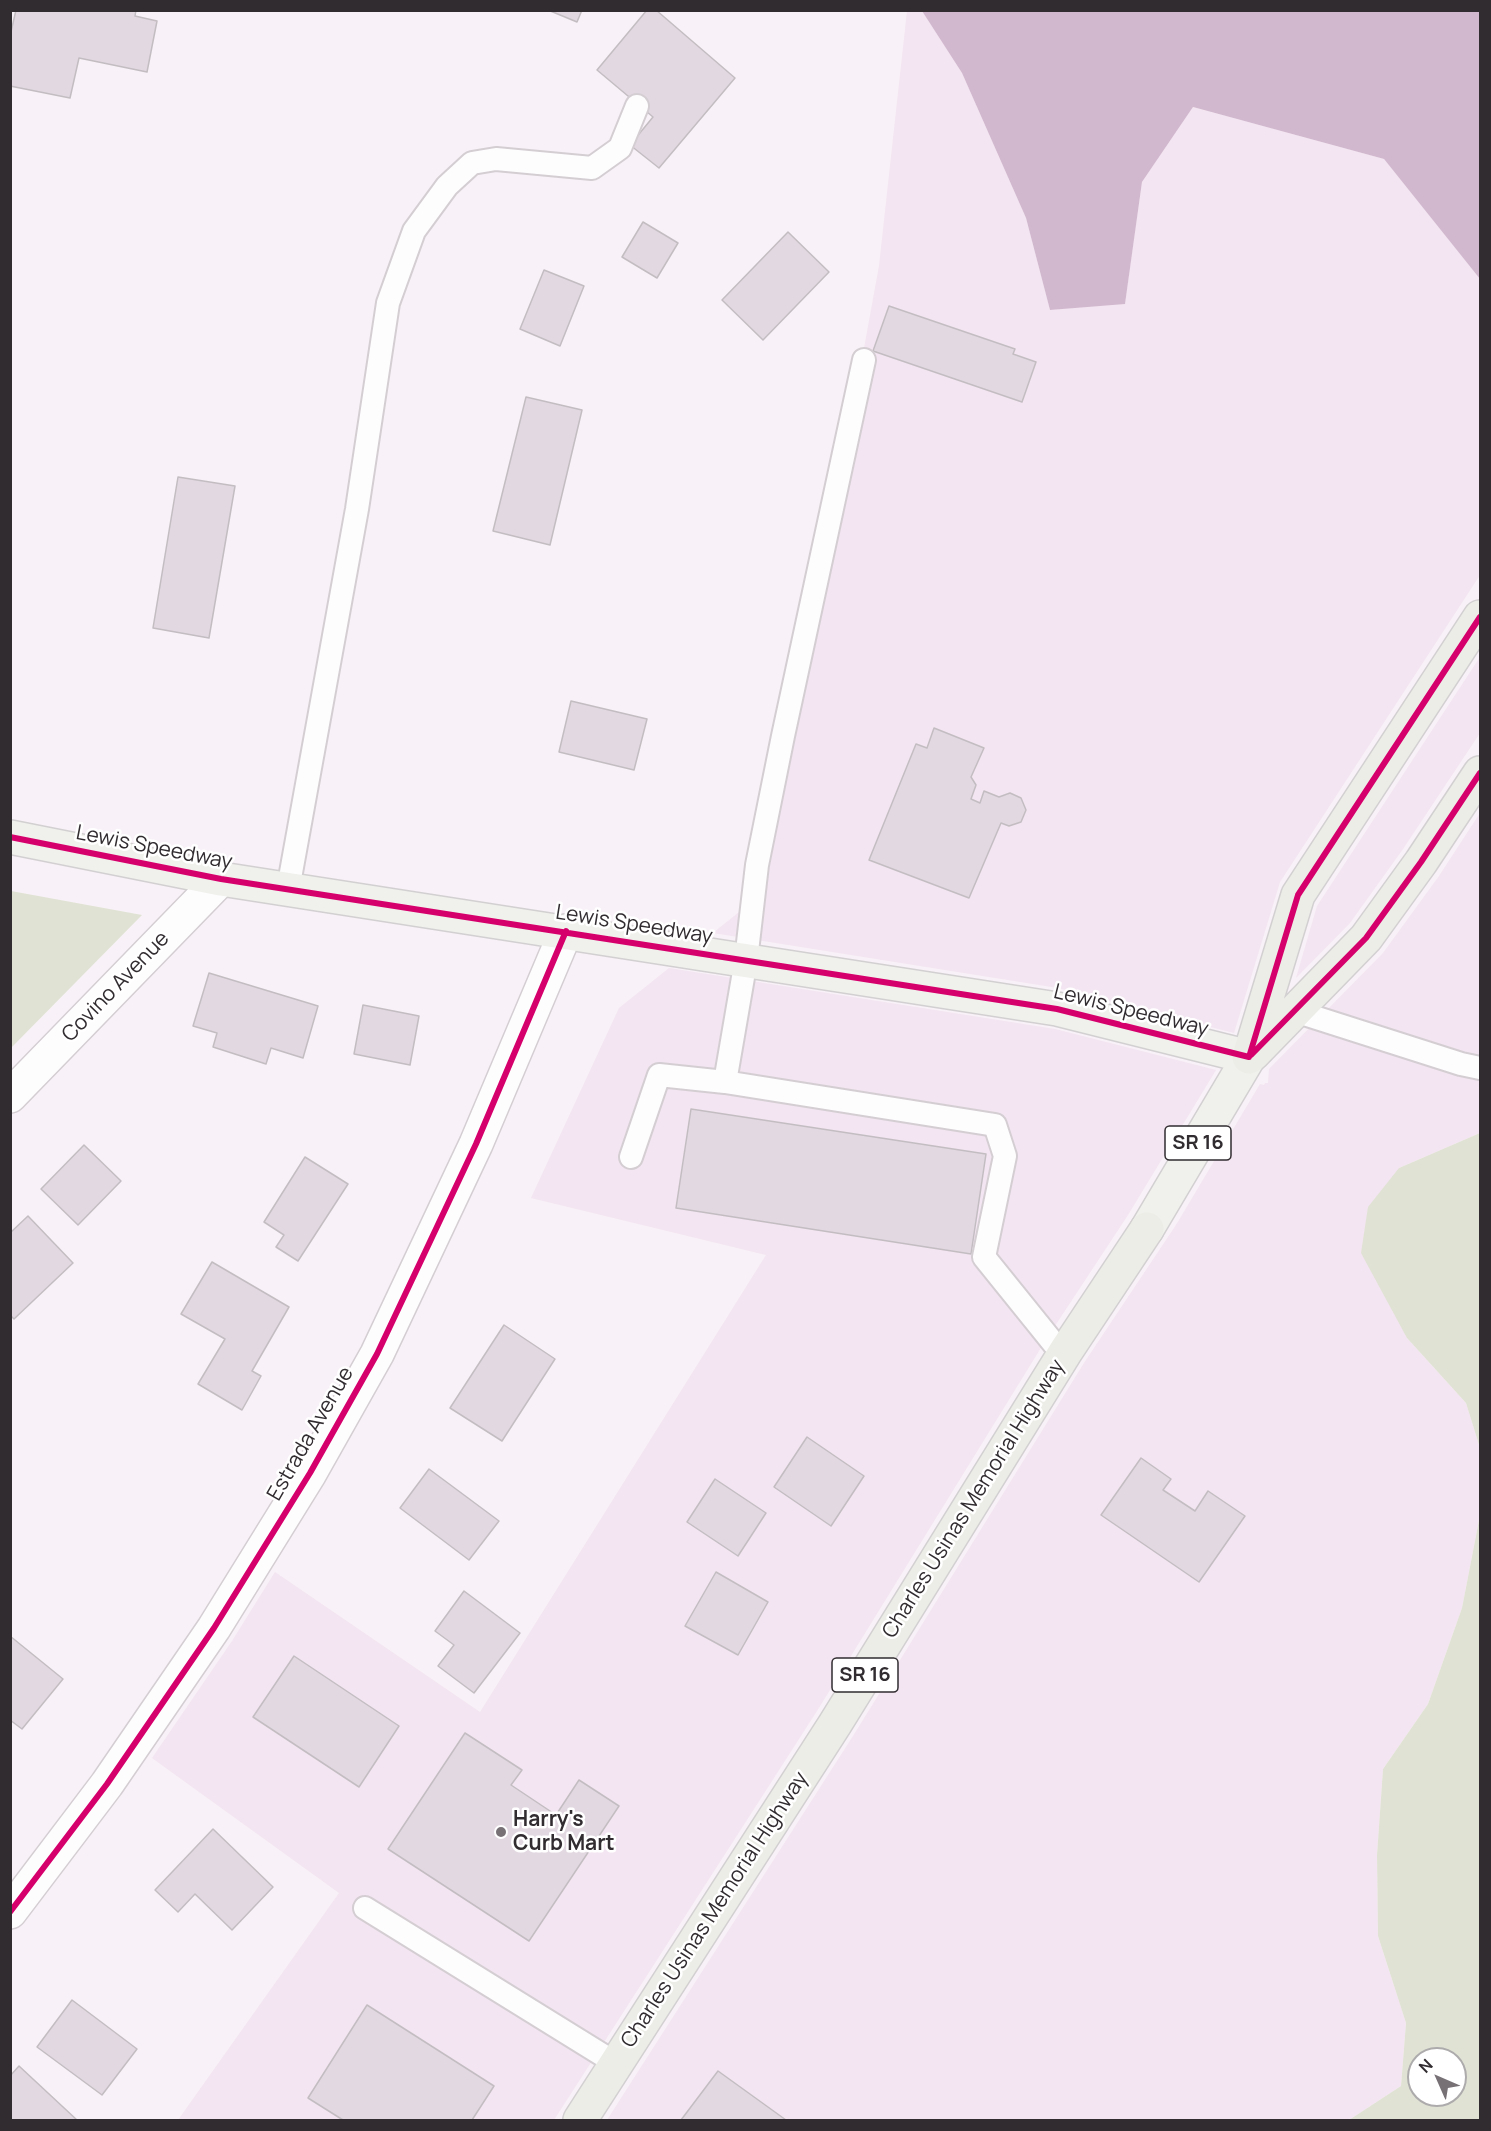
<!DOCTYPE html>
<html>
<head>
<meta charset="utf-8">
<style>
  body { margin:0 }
  #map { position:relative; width:1491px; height:2131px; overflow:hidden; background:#f8f1f7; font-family:Manrope,sans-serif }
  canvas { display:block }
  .frame { position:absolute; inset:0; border:12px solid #312c30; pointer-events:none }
  .north { position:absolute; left:1407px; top:2047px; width:60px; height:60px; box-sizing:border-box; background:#fff; border:2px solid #adabac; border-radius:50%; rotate:315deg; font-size:16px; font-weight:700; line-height:24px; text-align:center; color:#312c30 }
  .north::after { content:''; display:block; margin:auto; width:21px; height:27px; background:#777176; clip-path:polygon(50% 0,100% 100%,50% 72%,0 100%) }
</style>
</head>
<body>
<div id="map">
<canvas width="1491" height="2131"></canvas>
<div class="frame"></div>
<div class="north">N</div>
</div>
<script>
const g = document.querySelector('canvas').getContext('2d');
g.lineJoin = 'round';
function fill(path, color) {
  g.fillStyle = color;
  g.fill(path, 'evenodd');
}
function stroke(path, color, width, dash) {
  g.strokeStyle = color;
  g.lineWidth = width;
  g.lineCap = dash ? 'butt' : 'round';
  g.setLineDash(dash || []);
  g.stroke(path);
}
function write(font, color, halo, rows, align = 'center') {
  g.font = font + ' Manrope,sans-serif';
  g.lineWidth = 5;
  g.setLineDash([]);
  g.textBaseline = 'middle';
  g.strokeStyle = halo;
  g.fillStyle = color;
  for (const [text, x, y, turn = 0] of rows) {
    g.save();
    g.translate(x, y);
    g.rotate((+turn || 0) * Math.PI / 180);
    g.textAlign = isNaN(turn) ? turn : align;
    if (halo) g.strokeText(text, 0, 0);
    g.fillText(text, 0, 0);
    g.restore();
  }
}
fill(new Path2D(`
  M 907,11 L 922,11 L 962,73 L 1026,218 L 1050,310 L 1125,303 L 1142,182 L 1193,107 L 1384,159 L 1480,279 L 1480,575 L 1280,882 L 1234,1033 L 1058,988 L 713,933 L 765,891 L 879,266 Z
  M 1480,657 L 1480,733 L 1403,849 L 1350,923 L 1296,978 L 1317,906 Z
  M 1480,813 L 1480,1133 L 1399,1168 L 1407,1338 L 1466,1403 L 1480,1448 L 1480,1515 L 1462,1608 L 1428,1704 L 1383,1769 L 1377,1855 L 1378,1936 L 1406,2023 L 1401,2086 L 1349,2120 L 607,2120 L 853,1736 L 1084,1363 L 1176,1225 L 1260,1084 L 1264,1085 L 1265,1083 L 1268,1083 L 1269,1069 L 1383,953 L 1439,876 Z
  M 669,968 L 1055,1029 L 1216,1070 L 1128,1215 L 1047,1338 L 817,1711 L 554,2120 L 178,2120 L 339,1893 L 152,1758 L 232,1641 L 275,1572 L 480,1712 L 766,1255 L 531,1198 L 619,1008 Z`), '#f3e5f1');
fill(new Path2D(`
  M 11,891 L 142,915 L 11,1048 L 10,891 Z
  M 1480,1133 L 1480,1448 L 1466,1403 L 1407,1338 L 1361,1253 L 1368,1207 L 1399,1168 Z
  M 1480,1515 L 1480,2120 L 1349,2120 L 1401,2086 L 1406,2023 L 1378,1936 L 1377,1855 L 1383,1769 L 1428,1704 L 1462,1608 ZM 1419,2059 L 1455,2059 L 1455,2095 L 1419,2095 Z`), '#e0e3d4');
fill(new Path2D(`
  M 922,11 L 1480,11 L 1480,279 L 1384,159 L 1193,107 L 1142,182 L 1125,304 L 1050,310 L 1026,218 L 962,73 Z`), '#d2b8cf');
const building = new Path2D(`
  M 16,10 L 136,10 L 135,16 L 157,21 L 147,72 L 79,58 L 70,98 L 10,86 L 10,36 Z
  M 548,10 L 582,10 L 577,22 Z
  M 647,10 L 656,10 L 735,78 L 659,168 L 630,145 L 653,117 L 597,70 Z
  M 643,222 L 678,243 L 657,278 L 622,257 Z
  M 788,232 L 829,272 L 763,340 L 722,300 Z
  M 544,270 L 584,286 L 560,346 L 520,329 Z
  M 889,306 L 1015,349 L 1013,354 L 1036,362 L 1022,402 L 873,351 Z
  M 526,397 L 582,410 L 550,545 L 493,531 Z
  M 178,477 L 235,486 L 209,638 L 153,628 Z
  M 571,701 L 647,719 L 634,770 L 559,752 Z
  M 934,728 L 984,748 L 971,777 L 976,785 L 971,799 L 980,803 L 984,791 L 999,797 L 1010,793 L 1021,798 L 1026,810 L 1021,822 L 1009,826 L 1001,823 L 969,898 L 869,860 L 916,744 L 927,748 Z
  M 209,973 L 318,1006 L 303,1058 L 271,1048 L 266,1064 L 213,1047 L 217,1033 L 193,1026 Z
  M 363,1005 L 419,1016 L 410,1065 L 354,1054 Z
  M 691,1109 L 986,1154 L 971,1254 L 676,1208 Z
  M 84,1145 L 121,1181 L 78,1225 L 41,1189 Z
  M 305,1157 L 348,1184 L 298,1261 L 276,1247 L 284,1235 L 264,1222 Z
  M 28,1216 L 73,1263 L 14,1319 L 10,1315 L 10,1233 Z
  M 212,1262 L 289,1307 L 252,1371 L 261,1376 L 242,1410 L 198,1384 L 225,1339 L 181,1314 Z
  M 504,1325 L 555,1359 L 502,1441 L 450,1408 Z
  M 807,1437 L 864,1476 L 831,1526 L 774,1487 Z
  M 1141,1458 L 1171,1479 L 1163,1490 L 1195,1511 L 1208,1491 L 1245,1516 L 1199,1582 L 1101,1515 Z
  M 429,1469 L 499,1521 L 469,1560 L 400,1508 Z
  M 715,1479 L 766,1513 L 738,1556 L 687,1522 Z
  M 716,1572 L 768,1602 L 738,1655 L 685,1626 Z
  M 464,1591 L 520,1633 L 474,1693 L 438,1666 L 454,1645 L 435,1631 Z
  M 10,1636 L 63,1679 L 22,1729 L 10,1720 Z
  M 294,1656 L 399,1726 L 359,1787 L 253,1717 Z
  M 465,1733 L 522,1770 L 511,1785 L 556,1815 L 579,1780 L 619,1806 L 529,1941 L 388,1849 Z
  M 213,1829 L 273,1887 L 232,1930 L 195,1894 L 178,1912 L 155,1890 Z
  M 72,2000 L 137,2049 L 102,2095 L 37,2047 Z
  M 367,2005 L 494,2086 L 472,2120 L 343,2120 L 308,2098 Z
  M 19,2066 L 77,2120 L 10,2120 L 10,2076 Z
  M 718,2071 L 786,2120 L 681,2120 Z`);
fill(building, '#e2d8e1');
stroke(building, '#c3bdc2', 1.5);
const service = new Path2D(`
  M 864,360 L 783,736 L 757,865 L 746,960 L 725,1082 L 995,1125 L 1005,1156 L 984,1257 L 1063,1355
  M 288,889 L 357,509 L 388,303 L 414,231 L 447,186 L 472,163 L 496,159 L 592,168 L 620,148 L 637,106
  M 1295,1011 L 1461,1064 L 1480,1068
  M 631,1157 L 659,1075 L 725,1082
  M 365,1908 L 617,2064`);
const minor = new Path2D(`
  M 10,1096 L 221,879
  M 10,1912 L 107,1784 L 214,1628 L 310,1473 L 377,1354 L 476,1144 L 566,931`);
const primary = new Path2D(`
  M 10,837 L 221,879 L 1057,1009 L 1249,1057 L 1147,1229`);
const trunk = new Path2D(`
  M 1253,1054 L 1366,938 L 1421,862 L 1480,773
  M 1249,1057 L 1298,895 L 1480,617
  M 580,2120 L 835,1724 L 1066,1351 L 1147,1229`);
stroke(service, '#d4ced3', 26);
stroke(minor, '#d4ced3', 36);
stroke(primary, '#d3d0d2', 36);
stroke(trunk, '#d3d0d2', 36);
stroke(service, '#fefdfe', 22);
stroke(minor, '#fefdfe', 33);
stroke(primary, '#f0f1ec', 33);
stroke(trunk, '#ecede6', 33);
stroke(new Path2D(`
  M 10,837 L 221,879 L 1057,1009 L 1249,1057
  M 1251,1055 L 1366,938 L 1421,862 L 1480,773
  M 1249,1057 L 1298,895 L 1480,617
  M 10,1912 L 107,1784 L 214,1628 L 310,1473 L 377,1354 L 476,1144 L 566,931`), '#d6006c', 6);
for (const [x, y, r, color] of [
  [501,1832,6,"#777176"]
]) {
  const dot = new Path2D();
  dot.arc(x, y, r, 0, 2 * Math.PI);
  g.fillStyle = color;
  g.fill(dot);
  stroke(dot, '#fff', 2);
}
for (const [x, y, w] of [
  [1198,1143,66],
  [865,1675,66]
]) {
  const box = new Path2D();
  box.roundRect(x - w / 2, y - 17, w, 34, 4.5);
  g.fillStyle = '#fff';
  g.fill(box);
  stroke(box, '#312c30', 1.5);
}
write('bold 20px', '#312c30', null, [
  ["SR 16",1198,1143],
  ["SR 16",865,1675]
]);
write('21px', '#312c30', '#fff', [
  ["Lewis Speedway",154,848,11],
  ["Lewis Speedway",634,925,9],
  ["Covino Avenue",116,987,-46],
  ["Lewis Speedway",1131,1011,14],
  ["Estrada Avenue",311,1434,-60],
  ["Charles Usinas Memorial Highway",974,1499,-58],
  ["Charles Usinas Memorial Highway",715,1910,-57]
]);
write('bold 21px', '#312c30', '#fff', [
  ["Harry's",513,1820],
  ["Curb Mart",513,1844]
], 'left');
</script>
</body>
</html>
